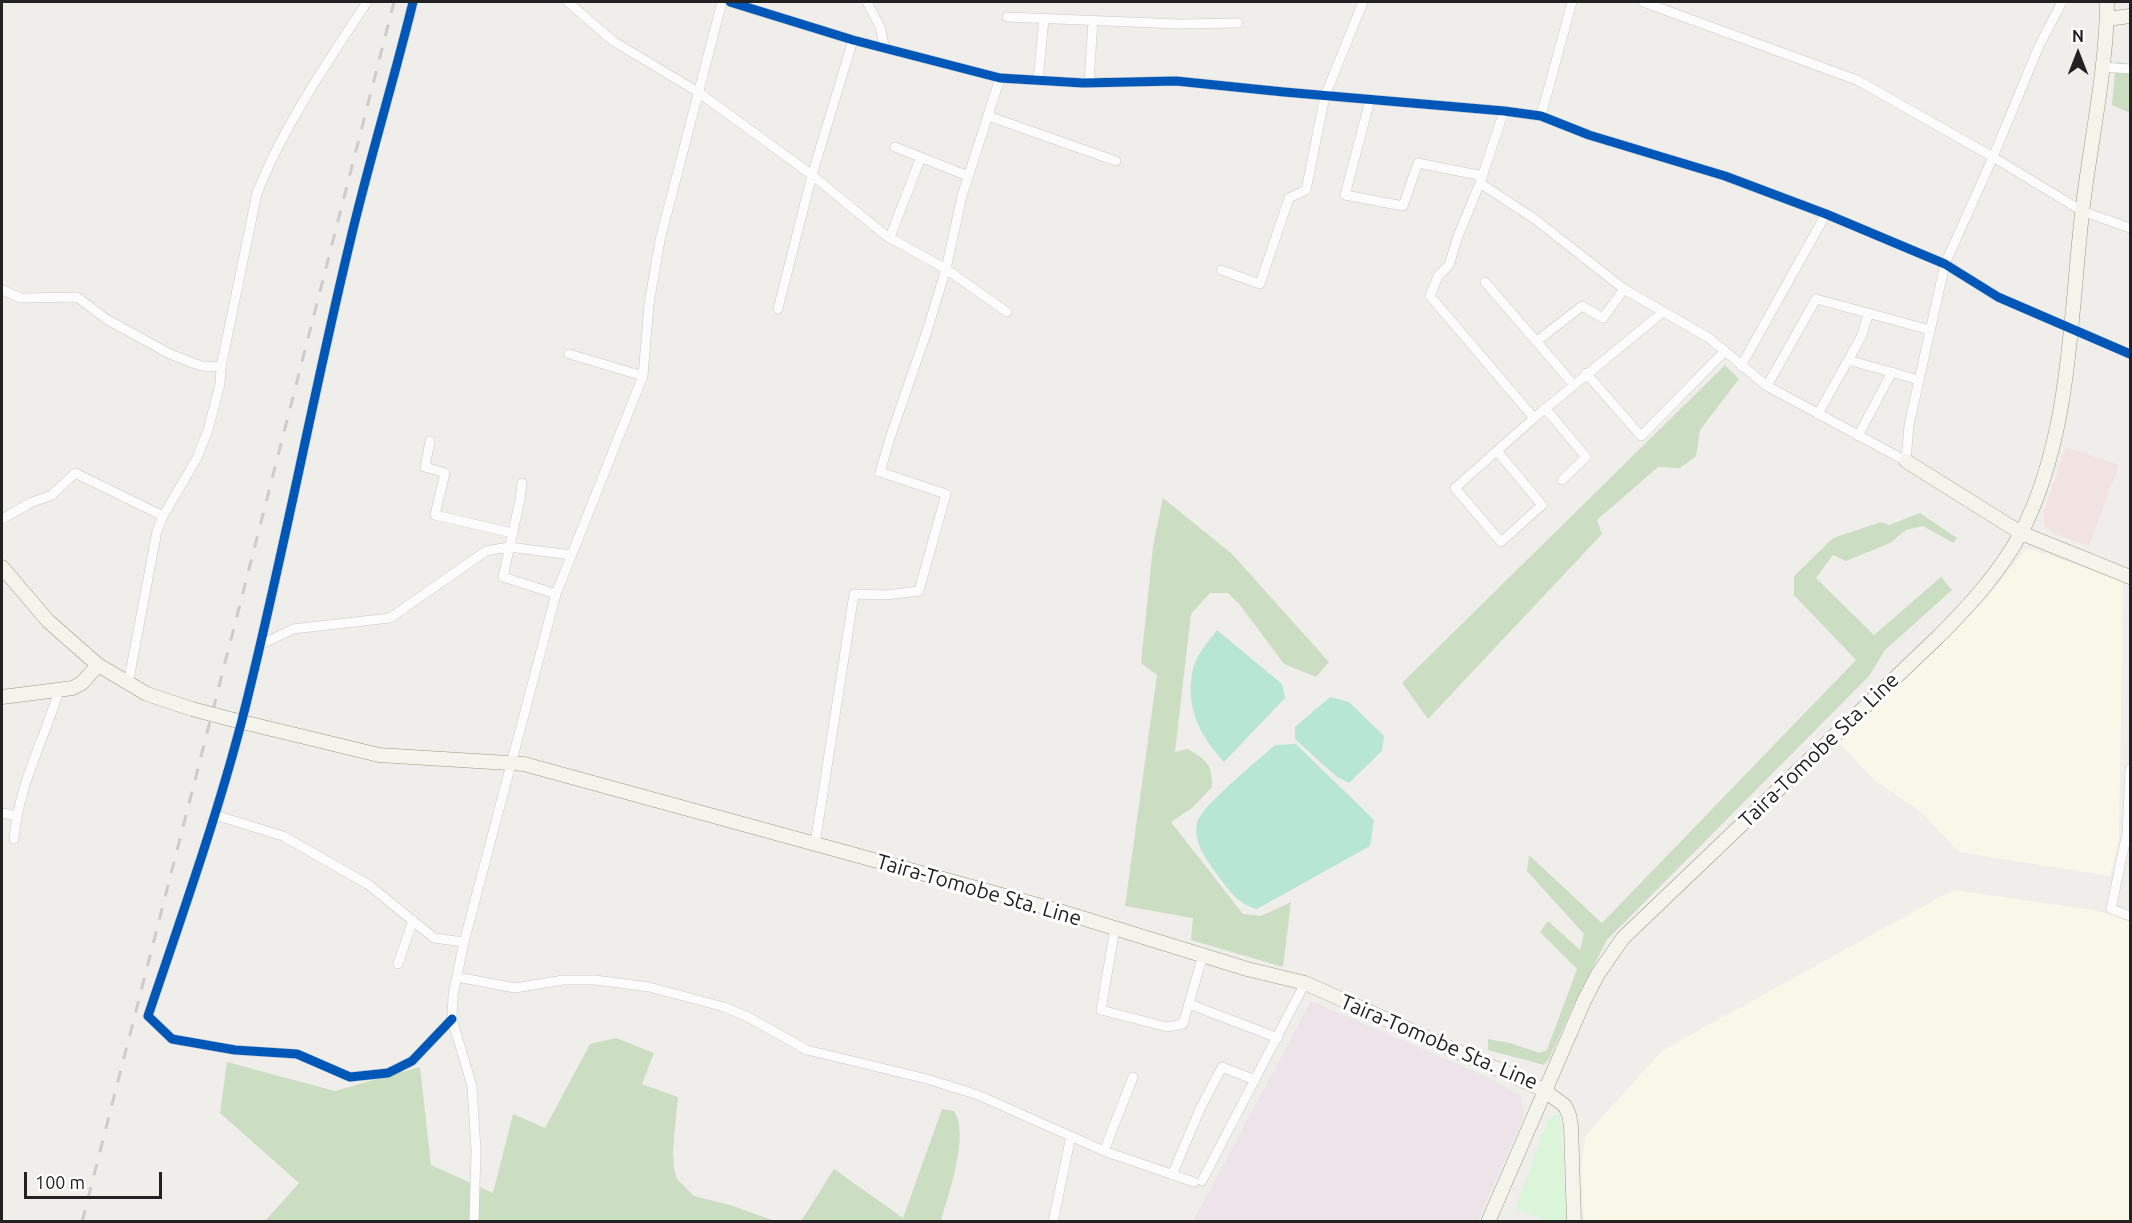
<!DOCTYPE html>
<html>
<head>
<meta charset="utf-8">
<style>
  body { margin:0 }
  #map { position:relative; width:2132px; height:1223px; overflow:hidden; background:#f0eeeb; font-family:Ubuntu,sans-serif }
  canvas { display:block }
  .frame { position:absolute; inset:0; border:3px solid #222; pointer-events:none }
  .north { position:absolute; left:2048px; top:24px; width:60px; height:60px; -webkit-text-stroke:4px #fff; paint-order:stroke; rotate:0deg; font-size:16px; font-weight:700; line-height:24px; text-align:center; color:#222 }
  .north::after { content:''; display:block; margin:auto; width:21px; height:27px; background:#222; clip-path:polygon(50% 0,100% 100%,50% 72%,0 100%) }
  .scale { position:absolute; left:24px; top:1172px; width:138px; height:27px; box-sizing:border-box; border:3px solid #222; border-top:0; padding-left:8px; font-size:18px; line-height:21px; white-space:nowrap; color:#222; -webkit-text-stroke:4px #fff; paint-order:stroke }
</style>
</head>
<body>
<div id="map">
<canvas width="2132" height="1223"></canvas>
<div class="frame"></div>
<div class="north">N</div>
<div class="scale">100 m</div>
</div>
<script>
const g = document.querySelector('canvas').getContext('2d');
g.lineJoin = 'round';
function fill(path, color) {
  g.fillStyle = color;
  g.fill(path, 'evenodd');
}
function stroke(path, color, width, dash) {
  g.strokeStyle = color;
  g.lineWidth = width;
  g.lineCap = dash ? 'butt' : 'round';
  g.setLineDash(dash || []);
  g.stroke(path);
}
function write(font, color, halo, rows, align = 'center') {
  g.font = font + ' Ubuntu,sans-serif';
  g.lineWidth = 6;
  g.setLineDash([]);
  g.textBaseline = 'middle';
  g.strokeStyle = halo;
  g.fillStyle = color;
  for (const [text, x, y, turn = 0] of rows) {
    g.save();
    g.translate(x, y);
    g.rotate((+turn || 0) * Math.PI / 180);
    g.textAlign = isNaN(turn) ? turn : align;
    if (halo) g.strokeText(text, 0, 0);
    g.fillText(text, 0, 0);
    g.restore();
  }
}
fill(new Path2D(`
  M 2066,447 L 2119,465 L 2089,546 L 2052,533 L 2044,525 L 2043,513 Z`), '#f1e3e1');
fill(new Path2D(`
  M 1311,1001 L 1492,1079 L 1521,1096 L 1524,1116 L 1478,1221 L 1193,1221 Z`), '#ede4e9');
fill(new Path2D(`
  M 2027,548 L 2123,581 L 2119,839 L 2110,876 L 1959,852 L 1921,812 L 1874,780 L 1837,740 L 1985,600 Z
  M 1953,890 L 2092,910 L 2130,919 L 2130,1221 L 1584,1222 L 1581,1168 L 1585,1136 L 1663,1050 Z`), '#f8f7e8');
fill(new Path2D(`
  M 2116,62 L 2130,64 L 2130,113 L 2112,105 Z
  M 1725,365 L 1739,379 L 1700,430 L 1696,456 L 1680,468 L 1658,467 L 1597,520 L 1602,534 L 1428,719 L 1402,683 Z
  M 1163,498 L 1232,554 L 1329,662 L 1316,677 L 1284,664 L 1240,605 L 1228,593 L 1210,593 L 1191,614 L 1175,752 L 1188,749 C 1207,761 1212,763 1212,787 L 1192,808 L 1171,822 L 1243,914 L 1261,916 L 1291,902 L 1283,967 L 1191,940 L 1193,918 L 1125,906 L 1157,675 L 1141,663 L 1153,546 Z
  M 1920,513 L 1957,538 L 1953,543 L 1923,526 L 1906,530 L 1890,543 L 1846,561 L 1833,555 L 1816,578 L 1874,635 L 1941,577 L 1952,590 L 1884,651 L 1870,675 L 1607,940 L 1573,1006 L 1549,1059 L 1544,1065 L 1488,1050 L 1488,1039 L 1510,1043 L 1540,1053 L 1547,1050 L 1577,969 L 1540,932 L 1548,921 L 1580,950 L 1584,934 L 1527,871 L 1529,855 L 1602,923 L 1856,660 L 1794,595 L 1794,576 L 1833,538 L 1881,522 L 1889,525 Z
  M 616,1038 L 654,1053 L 642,1084 L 678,1097 L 673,1149 L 674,1169 L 677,1179 L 694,1196 L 730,1205 L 775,1221 L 265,1221 L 299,1183 L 220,1113 L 227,1062 L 335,1091 L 420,1067 L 431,1165 L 493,1193 L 513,1114 L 545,1128 L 590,1044 Z
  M 942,1109 L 954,1111 C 970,1136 948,1194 941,1221 L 801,1221 L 834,1169 L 903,1218 Z`), '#cbdec1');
fill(new Path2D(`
  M 1560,1114 L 1567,1221 L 1548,1221 L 1515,1209 L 1549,1117 Z`), '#daf5da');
fill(new Path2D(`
  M 1217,630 L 1282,684 L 1285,698 L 1224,762 C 1201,737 1186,709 1192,674 C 1194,657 1208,642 1217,630 Z
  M 1330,697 L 1349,702 L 1384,736 L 1382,751 L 1349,783 L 1337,777 L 1295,739 L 1295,727 Z
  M 1296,744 L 1374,820 L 1370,846 L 1257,909 C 1237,904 1228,889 1216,873 C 1206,859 1193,842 1197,823 C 1201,806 1260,759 1275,745 Z`), '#b7e6d2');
const street = new Path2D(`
  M 413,2 C 393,84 368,164 349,246 C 311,404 282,563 242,720 C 216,820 181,918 148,1016 L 172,1039 L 235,1050 L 297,1054 L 350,1077 L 388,1073 L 412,1061 L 452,1019
  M 568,2 L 613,41 L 698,92 L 812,175 L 885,235 L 946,269 L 1007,312
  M 730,2 L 853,40 L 1000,78 L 1083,83 L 1176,81 L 1284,92 L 1504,111 L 1541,116 L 1589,135 L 1725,176 L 1826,214 L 1945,264 L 1998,297 L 2130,354
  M 867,2 L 880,27 L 885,48
  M 1643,2 L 1857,80 L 1993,157 L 2082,211 L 2130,228
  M 1007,17 L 1179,24 L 1238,23
  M 2102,67 L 2130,69
  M 1038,80 L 1044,19
  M 1089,83 L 1093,21
  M 1370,100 L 1345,195 L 1403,206 L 1418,163 L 1483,176
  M 1504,111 L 1480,183 L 1536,220 L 1624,289 L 1709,338 L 1767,386 L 1906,461 L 1909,425 L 1945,264 L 1993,157 L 2039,46 L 2062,2
  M 988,116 L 1116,161
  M 1541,116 L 1572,2
  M 895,147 L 968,176
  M 1480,183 L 1458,236 L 1449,265 L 1438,276 L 1430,296 L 1534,418 L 1663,312
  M 890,237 L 921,157
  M 1221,270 L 1260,284 L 1289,198 L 1306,190 L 1325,96 L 1363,2
  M 1485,282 L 1573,384
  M 2,290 L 21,298 L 77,297 L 106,319 L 170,354 L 201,366 L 221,367
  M 778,309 L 812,175 L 853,40
  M 1537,341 L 1582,306 L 1603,318 L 1624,289
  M 569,354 L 643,376
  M 1848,360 L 1919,380
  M 1741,366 L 1826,214
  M 1586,373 L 1641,436 L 1725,351
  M 1767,386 L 1816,299 L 1930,330
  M 1545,408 L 1586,457 L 1562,480
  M 1818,414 L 1861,337 L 1869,313
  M 1858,436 L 1892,372
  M 430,441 L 425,467 L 445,473 L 435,515 L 512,533
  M 1497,451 L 1542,505 L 1501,542 L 1455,488 L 1534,418
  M 522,483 L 520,500 L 503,577 L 556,594
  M 2,519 L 30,503 L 52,495 L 75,473 L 163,516
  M 260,645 L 293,629 L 390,618 L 486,551 L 509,547 L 571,555
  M 128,684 L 157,531 L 163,516 L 197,458 L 208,430 L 220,384 L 221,367 L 257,193 C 284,125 327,63 367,2
  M 2130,769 L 2127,833 L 2111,909 L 2130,916
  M 2,813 L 16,816
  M 215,815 L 283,836 L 369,885 L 434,938 L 464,942
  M 14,839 C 18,786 44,741 59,690
  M 815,844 L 854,594 L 886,595 L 919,591 L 946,494 L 880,472 L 890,438 L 927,331 L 946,269 L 962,196 L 1000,78
  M 1115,928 L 1101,1010 L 1167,1027 L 1183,1024 L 1203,955
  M 398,964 L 413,920
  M 457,977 L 515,988 L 563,980 L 595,980 L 649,987 L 724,1007 L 748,1017 L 807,1050 L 927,1079 L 978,1095 L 1104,1151 L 1194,1182
  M 1189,1004 L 1278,1038
  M 1104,1151 L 1133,1077
  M 1172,1175 L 1200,1109 L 1222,1067 L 1255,1080
  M 1202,1181 L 1305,983
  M 474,1222 L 476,1150 L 472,1086 L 452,1019 L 453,995 L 464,942 L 556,594 L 643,376 L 649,304 L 660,240 L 722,2
  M 1053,1222 L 1071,1136`);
const secondary = new Path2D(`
  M 2107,19 L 2130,16
  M 1906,461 L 2021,533 L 2130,577
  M 2,567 L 48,621 L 98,665
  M 2,697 L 73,688 L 82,683 L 98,665 L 147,694 L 192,709
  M 234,720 L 379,755 L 524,764 L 1056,910 L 1247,969 L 1305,983 L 1544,1090 L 1565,1106 L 1569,1115 L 1571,1126 L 1574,1222
  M 1488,1222 L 1584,1001 L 1598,974 L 1623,938 L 1939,636 C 1970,605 2000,572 2021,533 C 2072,435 2070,312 2083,205 C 2091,140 2107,66 2107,2`);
stroke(street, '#c9c8c7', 10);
stroke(secondary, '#999a82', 15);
stroke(street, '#fdfcfc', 9);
stroke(secondary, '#f4f4ed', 14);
stroke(new Path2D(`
  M 82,1222 L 394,2`), '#ccc', 3, [12, 12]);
const secondaryBridge = new Path2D(`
  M 192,709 L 234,720`);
stroke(secondaryBridge, '#999a82', 15, []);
stroke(secondaryBridge, '#f4f4ed', 14);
stroke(new Path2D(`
  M 413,2 C 393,84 368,164 349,246 C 311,404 282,563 242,720 C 216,820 181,918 148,1016 L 172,1039 L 235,1050 L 297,1054 L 350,1077 L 388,1073 L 412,1061 L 452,1019
  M 730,2 L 853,40 L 1000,78 L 1083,83 L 1176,81 L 1284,92 L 1504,111 L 1541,116 L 1589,135 L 1725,176 L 1826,214 L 1945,264 L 1998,297 L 2130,354`), '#0057b8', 9);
write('21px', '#222', '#fff', [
  ["Taira-Tomobe Sta. Line",1819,750,-44],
  ["Taira-Tomobe Sta. Line",979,890,16],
  ["Taira-Tomobe Sta. Line",1439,1042,23]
]);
</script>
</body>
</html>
